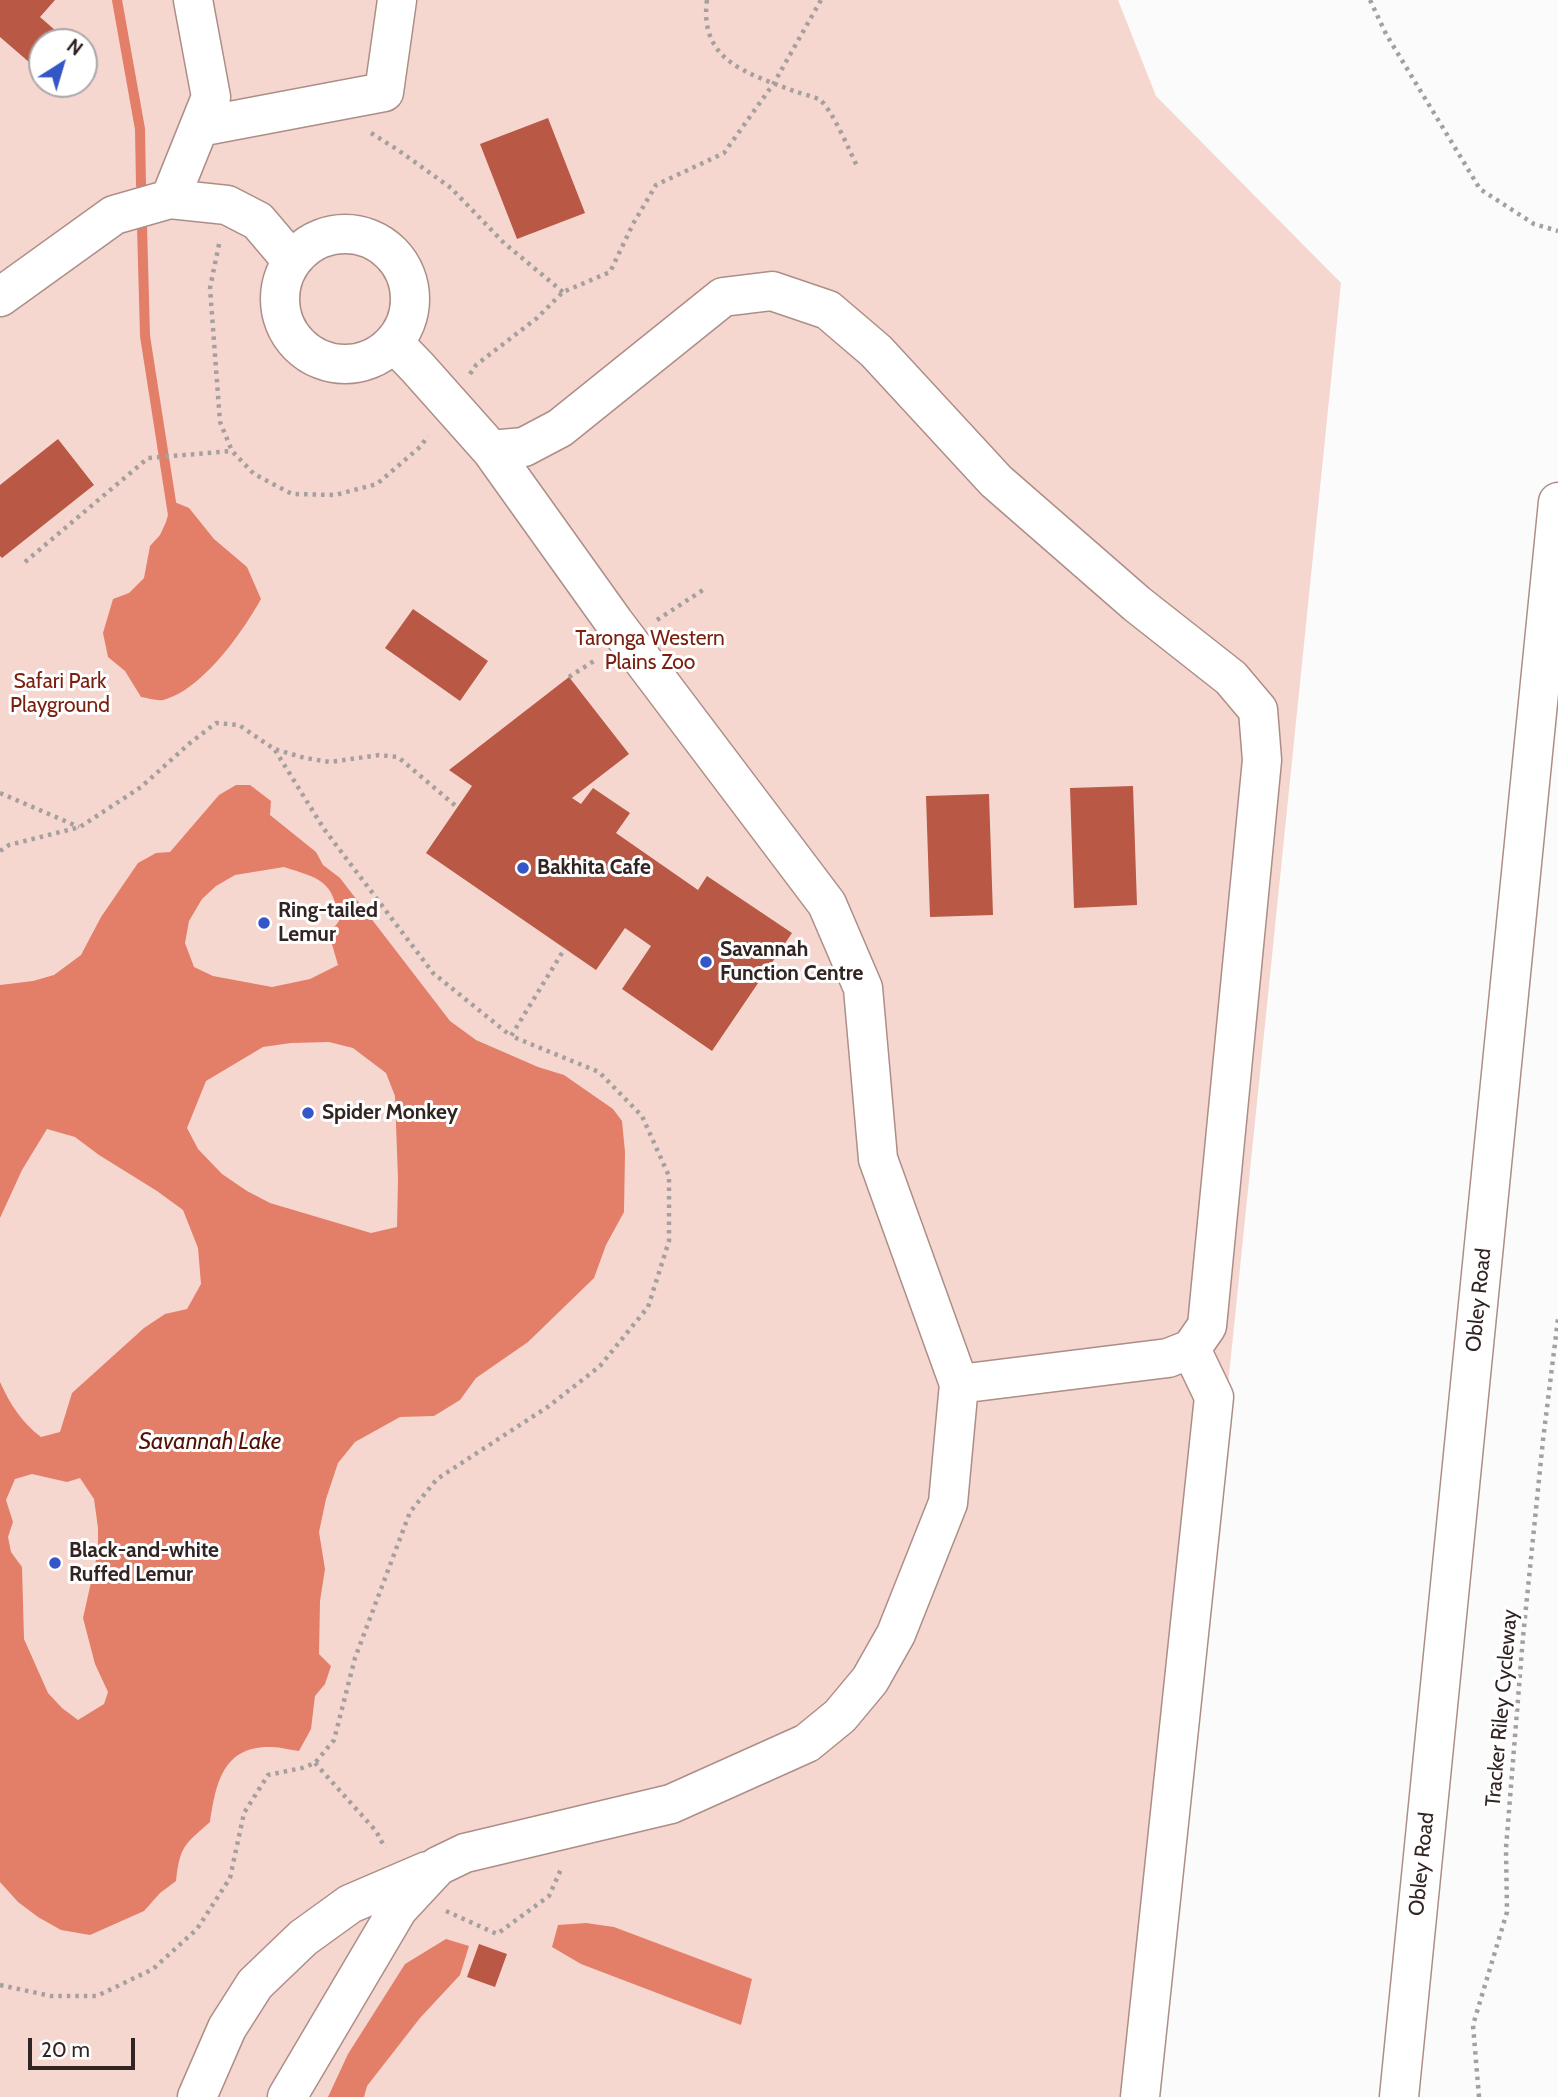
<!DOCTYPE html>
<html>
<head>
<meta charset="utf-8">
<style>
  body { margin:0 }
  #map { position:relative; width:1558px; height:2097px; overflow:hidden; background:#fbfbfb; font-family:Cabin,sans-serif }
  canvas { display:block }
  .north { position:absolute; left:28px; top:28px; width:70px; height:70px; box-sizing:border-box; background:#fff; border:2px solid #ada7a7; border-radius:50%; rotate:37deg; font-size:19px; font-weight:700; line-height:28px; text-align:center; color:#312422 }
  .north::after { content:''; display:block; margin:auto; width:24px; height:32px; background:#3456c7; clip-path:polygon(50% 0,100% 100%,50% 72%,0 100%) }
  .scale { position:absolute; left:28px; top:2038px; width:107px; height:32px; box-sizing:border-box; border:4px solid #312422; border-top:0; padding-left:9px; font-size:21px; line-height:24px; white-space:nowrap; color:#312422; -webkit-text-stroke:5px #fff; paint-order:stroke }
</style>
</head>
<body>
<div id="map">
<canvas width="1558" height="2097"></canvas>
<div class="north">N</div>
<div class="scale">20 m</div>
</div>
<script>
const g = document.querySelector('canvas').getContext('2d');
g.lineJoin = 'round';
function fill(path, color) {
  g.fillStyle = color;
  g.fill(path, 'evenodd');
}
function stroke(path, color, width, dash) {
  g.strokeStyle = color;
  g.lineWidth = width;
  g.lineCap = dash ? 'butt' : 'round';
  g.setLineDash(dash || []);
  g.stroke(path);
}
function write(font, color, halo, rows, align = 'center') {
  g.font = font + ' Cabin,sans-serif';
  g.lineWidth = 6;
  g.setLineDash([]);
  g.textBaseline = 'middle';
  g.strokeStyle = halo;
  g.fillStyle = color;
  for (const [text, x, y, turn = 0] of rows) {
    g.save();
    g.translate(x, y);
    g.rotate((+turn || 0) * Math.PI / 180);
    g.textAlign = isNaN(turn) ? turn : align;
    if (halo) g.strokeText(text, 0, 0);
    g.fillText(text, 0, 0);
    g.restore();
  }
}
fill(new Path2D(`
  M 0,0 L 1118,0 L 1156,96 L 1341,283 L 1155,2097 L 0,2097 ZM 42,42 L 84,42 L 84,84 L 42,84 Z`), '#f6d7d0');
fill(new Path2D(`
  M 172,501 L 189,508 L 214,539 L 247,567 L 261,599 C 242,633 202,690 163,700 C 156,701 148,698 141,697 L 125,671 L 108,657 L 103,633 L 113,599 L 129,593 L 144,578 L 150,546 L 160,535 L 166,522 Z
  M 236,785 L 250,785 L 271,801 L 270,815 L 316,852 L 323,865 L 340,878 L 450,1021 L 476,1040 L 538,1067 L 564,1075 L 613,1109 L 622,1121 L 625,1152 L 624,1212 L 606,1245 L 594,1278 L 528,1342 L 476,1378 L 460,1400 L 434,1416 L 400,1417 L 355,1442 L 338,1463 L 326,1499 L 319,1532 L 325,1569 L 320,1601 L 319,1654 L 331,1666 L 325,1684 L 315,1696 L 311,1729 L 299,1751 C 290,1750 281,1747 272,1747 C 223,1745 216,1783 210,1822 C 184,1845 180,1846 176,1881 L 160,1893 L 144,1911 L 90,1935 L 61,1930 L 38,1917 L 18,1902 L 0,1882 L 0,1382 C 10,1404 22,1423 41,1437 L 60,1432 L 72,1393 L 144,1328 L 165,1314 L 187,1309 L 201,1284 L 198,1248 L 183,1210 L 157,1191 L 99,1155 L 75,1137 L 47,1129 L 22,1170 L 0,1218 L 0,985 L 33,981 L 54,975 L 81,955 L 101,917 L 138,863 L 156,853 L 170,852 L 219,795 ZM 284,867 C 321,879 333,880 339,921 L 329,934 L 338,965 L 310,979 L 272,987 L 213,976 L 194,967 L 185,943 L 189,921 L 202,899 L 216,886 L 235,875 ZM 329,1042 L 353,1048 L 386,1073 L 395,1096 L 398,1179 L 397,1227 L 371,1233 L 270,1203 L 247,1191 L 222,1174 L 198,1149 L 187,1128 L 206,1081 L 263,1047 L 291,1043 ZM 32,1474 L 67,1482 L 80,1478 L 94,1499 L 98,1528 L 98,1551 L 83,1618 L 95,1664 L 108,1692 L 104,1704 L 78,1720 L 62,1708 L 48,1693 L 24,1639 L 22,1567 L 11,1552 L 8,1537 L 13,1522 L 6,1500 L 15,1479 Z
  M 586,1923 L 614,1927 L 752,1979 L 741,2025 L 581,1964 L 552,1947 L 558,1925 Z
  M 446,1939 L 469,1946 L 460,1975 L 420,2018 L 367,2086 L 364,2097 L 328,2097 L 348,2054 L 405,1964 Z`), '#e37e69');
stroke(new Path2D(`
  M 117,0 L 140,129 L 141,185
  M 142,226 L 145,336 L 173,515`), '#e37e69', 10);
fill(new Path2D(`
  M 0,0 L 55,0 L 40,17 L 64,38 L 60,42 L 42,42 L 42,63 L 37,69 L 0,37 Z
  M 548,118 L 585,213 L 517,239 L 480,144 Z
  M 58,439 L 94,485 L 2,558 L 0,556 L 0,485 Z
  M 413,609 L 488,661 L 460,701 L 385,648 Z
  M 569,677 L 629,754 L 572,798 L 581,804 L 593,788 L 630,813 L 616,833 L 698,890 L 707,876 L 792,933 L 712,1051 L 622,989 L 651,946 L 625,928 L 596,970 L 426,853 L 472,786 L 449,770 Z
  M 1133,786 L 1137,905 L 1074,908 L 1070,788 Z
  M 989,794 L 993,915 L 930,917 L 926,796 Z
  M 479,1944 L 507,1954 L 495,1987 L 467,1977 Z`), '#b95845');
const minor = new Path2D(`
  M 199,127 L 384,92 L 397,0
  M 170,199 L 211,97 L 193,0
  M280 299a65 65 0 1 1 130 0a65 65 0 1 1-130 0Z
  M 0,297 L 114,215 L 170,199 L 227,205 L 258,221 L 292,261
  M 491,450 L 524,447 L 560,428 L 723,297 L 772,291 L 828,310 L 876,351 L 996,481 L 1137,604 L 1231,678 L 1258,710 L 1262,760 L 1207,1326 L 1191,1349 L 1168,1358 L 959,1384
  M 197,2097 L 227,2028 L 255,1984 L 303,1938 L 350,1904 L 427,1871
  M 287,2097 L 398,1909 L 438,1866 L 465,1853 L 671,1804 L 807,1743 L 840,1716 L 870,1680 L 896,1634 L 948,1503 L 959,1384 L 878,1159 L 863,988 L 827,904 L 614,622 L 491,450 L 418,368 L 394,343
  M 1140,2097 L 1214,1397 L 1191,1349
  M 1399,2097 L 1558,502`);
stroke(minor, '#ad8e87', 41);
stroke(new Path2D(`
  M 707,0 C 699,61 747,73 794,91 C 802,94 813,96 820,100 C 832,109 850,152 857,166
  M 1370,0 L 1386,34 L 1480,189 L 1534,224 L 1558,231
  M 371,133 L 398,150 L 451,188 L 504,243 L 563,292
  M 219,244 L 210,288 L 220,422 L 232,451 L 254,474 L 292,494 L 335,495 L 377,484 L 420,447 L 428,436
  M 470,374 L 476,365 L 537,318 L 563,292 L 610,272 L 633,224 L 656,185 L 724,153 L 774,83 L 821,0
  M 25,562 L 148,458 L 232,451
  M 657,620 L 706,588
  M 569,677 L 597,659
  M 275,750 L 324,829 L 433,973 L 511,1036
  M 0,793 L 79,827
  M 0,851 L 9,845 L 80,827 L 141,787 L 190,743 L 216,723 L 239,725 L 274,749 L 305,758 L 330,762 L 379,755 L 398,757 L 457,807
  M 315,1763 L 376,1831 L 385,1848
  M 446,1911 L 497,1934 L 549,1896 L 562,1867
  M 0,1985 L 51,1996 L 97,1996 L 153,1969 L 197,1929 L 230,1878 L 244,1813 L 268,1775 L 302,1768 L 315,1763 L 334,1740 L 355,1658 L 410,1512 L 437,1479 L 549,1406 L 600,1366 L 648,1307 L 669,1241 L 669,1176 L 642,1116 L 599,1072 L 511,1036 L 565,948
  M 1479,2097 L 1473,2025 L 1507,1912 L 1506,1848 L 1523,1637 L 1543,1440 L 1558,1319`), '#a5a09f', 4.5, [3.5, 5]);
stroke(minor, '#fff', 38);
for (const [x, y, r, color] of [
  [523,868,7,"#3456c7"],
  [264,923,7,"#3456c7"],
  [706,962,7,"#3456c7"],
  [308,1113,7,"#3456c7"],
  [55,1563,7,"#3456c7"]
]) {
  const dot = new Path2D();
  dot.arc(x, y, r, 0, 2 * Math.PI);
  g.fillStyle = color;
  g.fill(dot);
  stroke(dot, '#fff', 2.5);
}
write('21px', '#7b200f', '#fff', [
  ["Taronga Western",650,639],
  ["Plains Zoo",650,663],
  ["Safari Park",60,682],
  ["Playground",60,706]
]);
write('bold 21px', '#312422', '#fff', [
  ["Bakhita Cafe",537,868],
  ["Ring-tailed",278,911],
  ["Lemur",278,935],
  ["Savannah",720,950],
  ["Function Centre",720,974],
  ["Spider Monkey",322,1113],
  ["Black-and-white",69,1551],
  ["Ruffed Lemur",69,1575]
], 'left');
write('21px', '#312422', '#fff', [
  ["Obley Road",1479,1300,-84],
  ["Tracker Riley Cycleway",1502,1708,-85],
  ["Obley Road",1422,1864,-84]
]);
write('italic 23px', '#521307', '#fff', [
  ["Savannah Lake",210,1442]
]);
</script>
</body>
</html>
